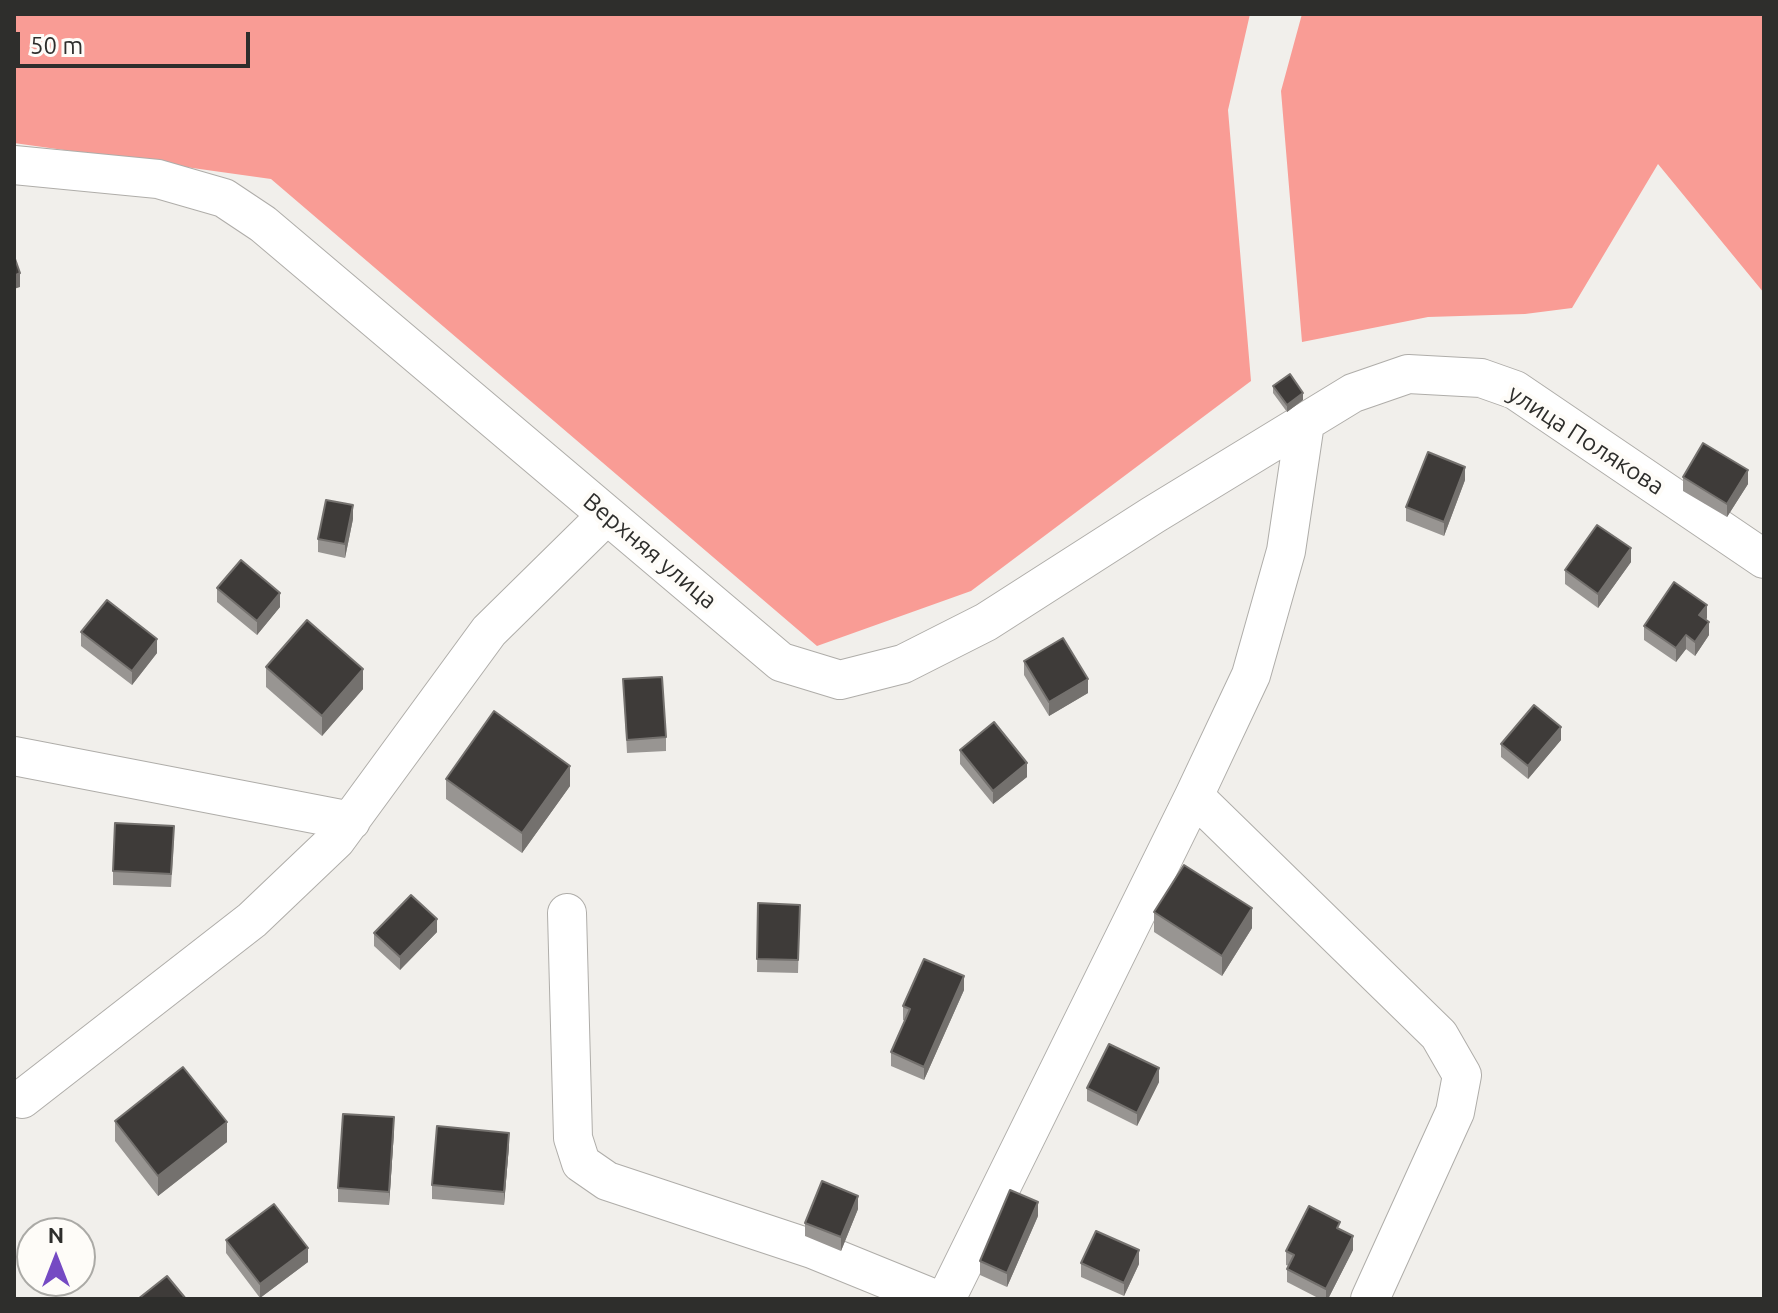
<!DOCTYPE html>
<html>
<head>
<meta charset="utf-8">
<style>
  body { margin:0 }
  #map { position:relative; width:1778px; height:1313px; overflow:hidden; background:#f1efeb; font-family:Ubuntu,sans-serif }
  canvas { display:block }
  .frame { position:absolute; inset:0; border:16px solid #2e2e2c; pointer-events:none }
  .north { position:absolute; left:16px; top:1217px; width:80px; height:80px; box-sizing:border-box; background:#fefcf8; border:2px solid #abaaa6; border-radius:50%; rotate:0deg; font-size:22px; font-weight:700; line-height:32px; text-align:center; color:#2e2e2c }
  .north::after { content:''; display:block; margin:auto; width:28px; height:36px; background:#754ac3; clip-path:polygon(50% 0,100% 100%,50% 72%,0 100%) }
  .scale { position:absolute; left:16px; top:32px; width:234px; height:36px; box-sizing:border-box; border:4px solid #2e2e2c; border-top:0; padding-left:10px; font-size:24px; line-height:28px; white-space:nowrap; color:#2e2e2c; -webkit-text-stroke:6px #fefcf8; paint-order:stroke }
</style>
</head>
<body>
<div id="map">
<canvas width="1778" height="1313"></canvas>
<div class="frame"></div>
<div class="north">N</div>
<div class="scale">50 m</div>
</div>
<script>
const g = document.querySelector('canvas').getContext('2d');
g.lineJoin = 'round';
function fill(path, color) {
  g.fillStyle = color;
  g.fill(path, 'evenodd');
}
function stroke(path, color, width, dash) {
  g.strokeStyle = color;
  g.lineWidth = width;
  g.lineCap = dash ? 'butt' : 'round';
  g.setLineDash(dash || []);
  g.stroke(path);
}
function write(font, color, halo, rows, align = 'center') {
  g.font = font + ' Ubuntu,sans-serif';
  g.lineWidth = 8;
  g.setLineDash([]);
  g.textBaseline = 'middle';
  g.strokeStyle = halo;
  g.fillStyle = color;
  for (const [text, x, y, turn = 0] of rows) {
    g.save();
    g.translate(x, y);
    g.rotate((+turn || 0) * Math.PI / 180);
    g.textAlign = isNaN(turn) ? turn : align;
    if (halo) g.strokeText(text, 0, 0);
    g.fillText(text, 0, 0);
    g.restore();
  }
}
fill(new Path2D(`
  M 14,14 L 1250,14 L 1228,110 L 1251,381 L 971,591 L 817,646 L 271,179 L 14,143 Z
  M 1302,14 L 1764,14 L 1764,293 L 1658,164 L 1572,308 L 1525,314 L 1428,317 L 1302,342 L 1281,91 Z`), '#f99c95');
const minor = new Path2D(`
  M 14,165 L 158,179 L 224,198 L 263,224 L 781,662 L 840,680 L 903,664 L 986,622 L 1153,515 L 1353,393 L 1408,374 L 1481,378 L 1515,390 L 1764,559
  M 14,756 L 351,821
  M 1194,796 L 1439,1035 L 1462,1075 L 1455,1112 L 1370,1299
  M 567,913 L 573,1138 L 581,1163 L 607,1181 L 812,1249 L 935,1299
  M 22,1099 L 252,920 L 336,840 L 489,631 L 607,515
  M 946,1299 L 1194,796 L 1251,675 L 1286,551 L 1305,423`);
stroke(minor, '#afada9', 40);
stroke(minor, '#fff', 38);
fill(new Path2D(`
  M 1273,386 L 1303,400 L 1287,412 L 1273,393 Z
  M 1683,477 L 1748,484 L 1727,517 L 1683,491 Z
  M 1465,480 L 1444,536 L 1406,521 L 1406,507 Z
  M 353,519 L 345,558 L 318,552 L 318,539 Z
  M 1631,562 L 1598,608 L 1565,584 L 1565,570 Z
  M 217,588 L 280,607 L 257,635 L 217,602 Z
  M 1707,618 L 1706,620 L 1709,635 L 1695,656 L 1686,649 L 1676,662 L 1644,640 L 1644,626 Z
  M 81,632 L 157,653 L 132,685 L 81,646 Z
  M 1024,661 L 1088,693 L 1049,716 L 1024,675 Z
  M 266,667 L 363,689 L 322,736 L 266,687 Z
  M 623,679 L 666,737 L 666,751 L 627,753 Z
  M 1561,740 L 1528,779 L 1501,757 L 1501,744 Z
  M 960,750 L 1027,777 L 993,804 L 960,764 Z
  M 446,779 L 570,786 L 522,853 L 446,799 Z
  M 174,839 L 171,887 L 113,885 L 113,871 Z
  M 758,903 L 800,905 L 798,973 L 757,972 Z
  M 1154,912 L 1252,928 L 1222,976 L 1154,932 Z
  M 437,932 L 400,970 L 374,946 L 374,933 Z
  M 964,990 L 924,1080 L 891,1066 L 891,1052 L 905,1021 L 903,1020 L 903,1006 Z
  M 1159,1082 L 1137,1126 L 1087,1101 L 1087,1088 Z
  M 115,1121 L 227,1142 L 158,1196 L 115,1141 Z
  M 394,1131 L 389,1205 L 338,1202 L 338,1188 Z
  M 509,1146 L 504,1205 L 432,1199 L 432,1185 Z
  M 858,1209 L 841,1251 L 805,1236 L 805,1223 Z
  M 1038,1216 L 1007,1287 L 980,1275 L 980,1261 Z
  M 1340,1230 L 1353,1250 L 1328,1299 L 1320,1299 L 1287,1282 L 1287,1269 L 1289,1266 L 1286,1265 L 1286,1251 Z
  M 226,1240 L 308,1262 L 260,1298 L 226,1253 Z
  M 1081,1263 L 1139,1264 L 1124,1296 L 1081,1277 Z`), '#989592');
fill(new Path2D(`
  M 20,273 L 20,287 L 14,289 L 14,276 Z
  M 1303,393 L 1303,400 L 1287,412 L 1287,405 Z
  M 1465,467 L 1465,480 L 1444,536 L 1444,522 Z
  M 1748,470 L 1748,484 L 1727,517 L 1727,504 Z
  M 353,505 L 353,519 L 345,558 L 345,544 Z
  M 1631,548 L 1631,562 L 1598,608 L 1598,594 Z
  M 280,593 L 280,607 L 257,635 L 257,621 Z
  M 1707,605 L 1707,618 L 1699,629 L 1699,615 Z
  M 1709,622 L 1709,635 L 1695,656 L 1695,642 Z
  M 1686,635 L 1686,649 L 1676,662 L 1676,648 Z
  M 157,639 L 157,653 L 132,685 L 132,671 Z
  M 363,669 L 363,689 L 322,736 L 322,716 Z
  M 1088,679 L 1088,693 L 1049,716 L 1049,702 Z
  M 1561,727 L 1561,740 L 1528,779 L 1528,766 Z
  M 1027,763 L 1027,777 L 993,804 L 993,791 Z
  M 570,766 L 570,786 L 522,853 L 522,833 Z
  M 1252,908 L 1252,928 L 1222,976 L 1222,956 Z
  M 437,919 L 437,932 L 400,970 L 400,957 Z
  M 964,976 L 964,990 L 924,1080 L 924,1067 Z
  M 1159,1068 L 1159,1082 L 1137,1126 L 1137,1113 Z
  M 394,1117 L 394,1131 L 389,1205 L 389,1192 Z
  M 227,1122 L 227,1142 L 158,1196 L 158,1176 Z
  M 509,1133 L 509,1146 L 504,1205 L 504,1192 Z
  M 858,1196 L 858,1209 L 841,1251 L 841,1237 Z
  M 1038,1202 L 1038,1216 L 1007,1287 L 1007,1273 Z
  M 1353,1236 L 1353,1250 L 1328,1299 L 1326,1299 L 1326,1289 Z
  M 308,1248 L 308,1262 L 260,1298 L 260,1284 Z
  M 1139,1250 L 1139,1264 L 1124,1296 L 1124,1283 Z`), '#74716e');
const building = new Path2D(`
  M 14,256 L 20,273 L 14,276 Z
  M 1290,374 L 1303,393 L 1287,405 L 1273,386 Z
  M 1703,443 L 1748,470 L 1727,504 L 1683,477 Z
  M 1428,452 L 1465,467 L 1444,522 L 1406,507 Z
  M 326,500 L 353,505 L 345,544 L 318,539 Z
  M 1597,525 L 1631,548 L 1598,594 L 1565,570 Z
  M 241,560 L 280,593 L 257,621 L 217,588 Z
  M 1674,582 L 1707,605 L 1699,615 L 1709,622 L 1695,642 L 1686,635 L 1676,648 L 1644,626 Z
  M 107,600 L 157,639 L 132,671 L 81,632 Z
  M 307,620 L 363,669 L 322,716 L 266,667 Z
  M 1063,638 L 1088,679 L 1049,702 L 1024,661 Z
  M 662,677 L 666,737 L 627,740 L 623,679 Z
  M 1534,705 L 1561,727 L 1528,766 L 1501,744 Z
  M 494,711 L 570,766 L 522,833 L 446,779 Z
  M 994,722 L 1027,763 L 993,791 L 960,750 Z
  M 115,823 L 174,826 L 171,874 L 113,871 Z
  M 1184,865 L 1252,908 L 1222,956 L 1154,912 Z
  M 411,895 L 437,919 L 400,957 L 374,933 Z
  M 758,903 L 800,905 L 798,960 L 757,959 Z
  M 924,959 L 964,976 L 924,1067 L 891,1052 L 910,1009 L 903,1006 Z
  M 1109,1044 L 1159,1068 L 1137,1113 L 1087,1088 Z
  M 183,1067 L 227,1122 L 158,1176 L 115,1121 Z
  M 343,1114 L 394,1117 L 389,1192 L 338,1188 Z
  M 437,1126 L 509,1133 L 504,1192 L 432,1185 Z
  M 822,1181 L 858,1196 L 841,1237 L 805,1223 Z
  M 1010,1190 L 1038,1202 L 1007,1273 L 980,1261 Z
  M 274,1204 L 308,1248 L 260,1284 L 226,1240 Z
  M 1309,1206 L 1340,1222 L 1337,1228 L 1353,1236 L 1326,1289 L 1287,1269 L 1294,1255 L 1286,1251 Z
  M 1096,1231 L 1139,1250 L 1124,1283 L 1081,1263 Z
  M 167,1276 L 186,1299 L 138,1299 Z`);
fill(building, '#3e3b39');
stroke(building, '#74716e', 2);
write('24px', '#2e2e2c', '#fefcf8', [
  ["улица Полякова",1586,440,33],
  ["Верхняя улица",650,551,40]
]);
</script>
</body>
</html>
